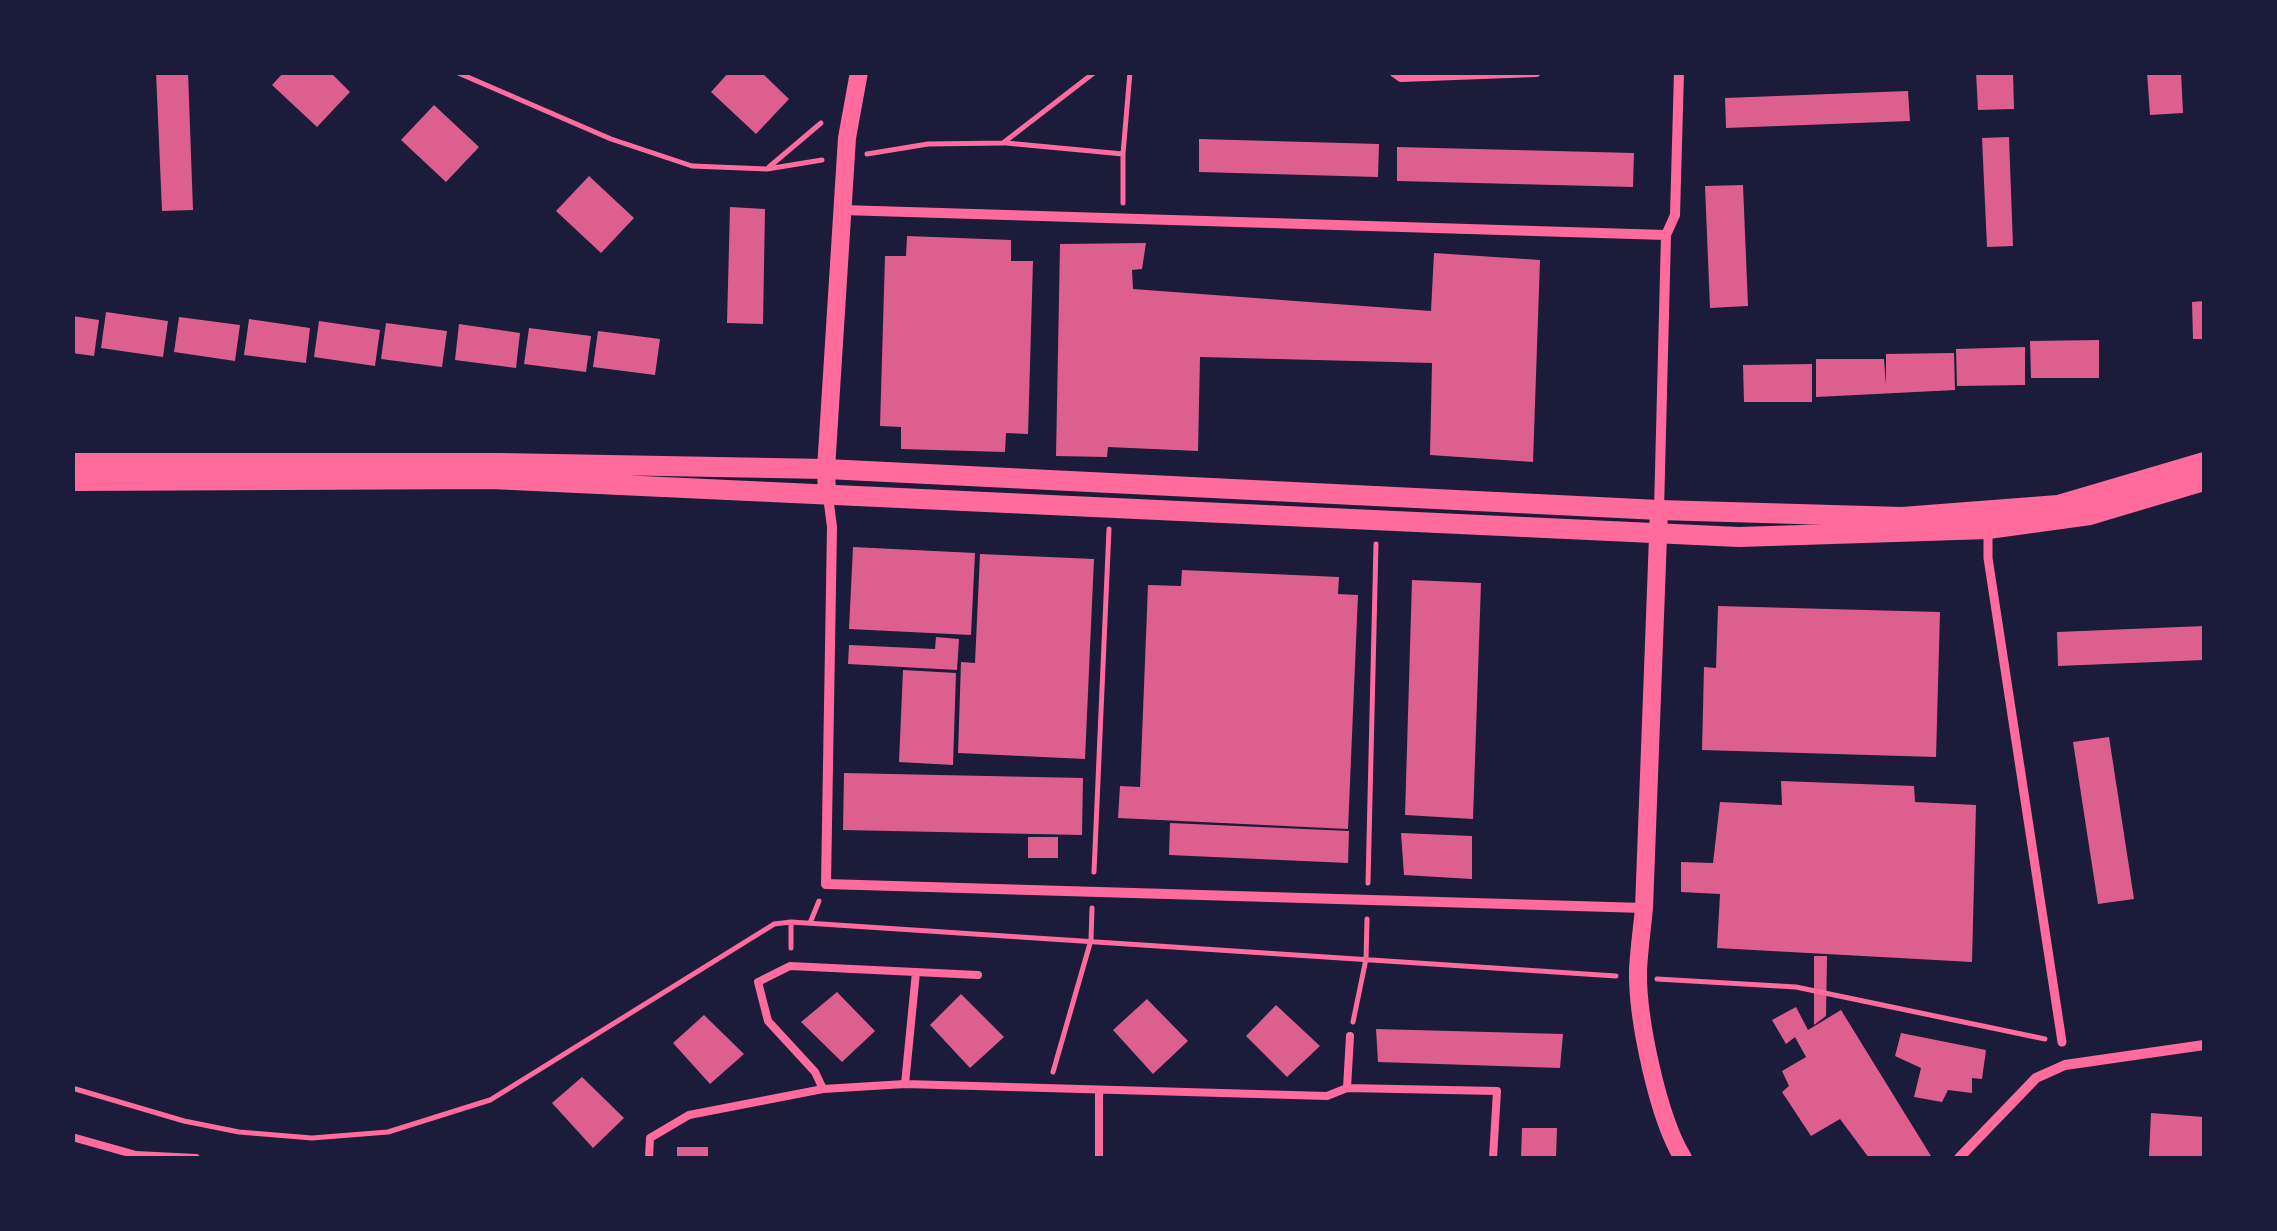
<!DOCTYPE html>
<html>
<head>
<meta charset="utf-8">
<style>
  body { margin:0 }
  #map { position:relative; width:2277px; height:1231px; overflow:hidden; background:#1b1b3a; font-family:Mulish,sans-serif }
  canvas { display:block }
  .frame { position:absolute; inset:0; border:75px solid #1b1b3a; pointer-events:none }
</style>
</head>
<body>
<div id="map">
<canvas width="2277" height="1231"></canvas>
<div class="frame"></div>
</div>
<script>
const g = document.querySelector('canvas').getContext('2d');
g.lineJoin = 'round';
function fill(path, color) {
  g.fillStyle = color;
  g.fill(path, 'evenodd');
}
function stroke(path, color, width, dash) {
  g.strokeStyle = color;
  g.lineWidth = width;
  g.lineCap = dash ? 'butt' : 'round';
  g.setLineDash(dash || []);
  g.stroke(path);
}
fill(new Path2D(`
  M 156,72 L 188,72 L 193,210 L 162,211 Z
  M 284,72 L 330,72 L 350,92 L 317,127 L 272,85 Z
  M 729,72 L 761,72 L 789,99 L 756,134 L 711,92 Z
  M 1976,72 L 2013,72 L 2014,109 L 1978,110 Z
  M 2147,72 L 2181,72 L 2183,113 L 2150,115 Z
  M 1908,91 L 1910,121 L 1726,128 L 1725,98 Z
  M 434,105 L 479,147 L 446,182 L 401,140 Z
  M 2009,137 L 2013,246 L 1987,247 L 1982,138 Z
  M 1199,139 L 1379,144 L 1378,177 L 1199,172 Z
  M 1397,147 L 1634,153 L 1633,187 L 1397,181 Z
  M 589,176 L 634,218 L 601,253 L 556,211 Z
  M 1743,185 L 1748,306 L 1710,308 L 1705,186 Z
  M 730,207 L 765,209 L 763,324 L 727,323 Z
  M 907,236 L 1011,240 L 1011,261 L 1033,261 L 1028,434 L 1006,433 L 1005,452 L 901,449 L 901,427 L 880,426 L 885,256 L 906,256 Z
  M 1146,243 L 1142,269 L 1132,270 L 1133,289 L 1431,311 L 1434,253 L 1540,260 L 1533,462 L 1430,455 L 1432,363 L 1200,357 L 1198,451 L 1108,447 L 1107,457 L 1056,456 L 1060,244 Z
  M 2204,301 L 2204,339 L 2193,339 L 2192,302 Z
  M 106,312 L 168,321 L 163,357 L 101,348 Z
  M 72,316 L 99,320 L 94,356 L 72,353 Z
  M 179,317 L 240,325 L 235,361 L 174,352 Z
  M 249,319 L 310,328 L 306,363 L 244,355 Z
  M 319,321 L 380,330 L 375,366 L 314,357 Z
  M 386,323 L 447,331 L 442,367 L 381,359 Z
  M 459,324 L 520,333 L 516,368 L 455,360 Z
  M 529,328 L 591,336 L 586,372 L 524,364 Z
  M 598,331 L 660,339 L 655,375 L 593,367 Z
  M 2099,340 L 2099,378 L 2031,378 L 2030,341 Z
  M 2025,347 L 2025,385 L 1957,386 L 1956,349 Z
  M 1954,353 L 1955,390 L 1816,397 L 1816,359 L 1884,359 L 1886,385 L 1886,354 Z
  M 1812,364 L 1812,402 L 1744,402 L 1743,365 Z
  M 853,547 L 975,553 L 971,635 L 849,629 Z
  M 980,554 L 1094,559 L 1085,759 L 958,753 L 961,662 L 975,663 Z
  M 1182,570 L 1339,577 L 1338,594 L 1358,595 L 1348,829 L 1118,818 L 1120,786 L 1140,787 L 1148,585 L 1181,586 Z
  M 1412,580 L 1481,583 L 1473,819 L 1405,815 Z
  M 1718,606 L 1940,612 L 1936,757 L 1702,750 L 1704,667 L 1716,668 Z
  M 2204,626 L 2204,660 L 2058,666 L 2057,632 Z
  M 936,637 L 959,639 L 957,670 L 848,664 L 849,645 L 935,649 Z
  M 903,670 L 956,673 L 953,765 L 899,762 Z
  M 2109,737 L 2134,899 L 2098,904 L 2073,742 Z
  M 844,773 L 1083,778 L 1082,835 L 843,830 Z
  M 1781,781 L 1914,786 L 1915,802 L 1976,805 L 1972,962 L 1717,948 L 1720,894 L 1681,892 L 1681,862 L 1713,863 L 1720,802 L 1782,805 Z
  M 1170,823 L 1349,831 L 1348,863 L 1169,855 Z
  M 1401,833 L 1472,836 L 1472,879 L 1404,875 Z
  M 1028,837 L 1058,837 L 1058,858 L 1028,858 Z
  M 1814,956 L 1827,956 L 1826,1016 L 1814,1025 Z
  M 837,992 L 875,1031 L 842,1062 L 801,1022 Z
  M 961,994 L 1004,1037 L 970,1068 L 930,1025 Z
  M 1147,999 L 1188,1041 L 1153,1074 L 1113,1030 Z
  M 1276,1005 L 1320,1046 L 1287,1077 L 1246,1036 Z
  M 1796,1007 L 1808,1030 L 1841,1010 L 1931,1156 L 1869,1158 L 1840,1119 L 1811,1136 L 1782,1092 L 1789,1086 L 1782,1071 L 1806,1057 L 1795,1037 L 1786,1044 L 1772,1020 Z
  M 704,1015 L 744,1054 L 710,1084 L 673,1043 Z
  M 1376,1029 L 1563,1034 L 1560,1068 L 1378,1062 Z
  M 1901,1033 L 1986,1050 L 1982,1079 L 1972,1078 L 1972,1093 L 1948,1090 L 1942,1102 L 1914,1097 L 1921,1068 L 1895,1056 Z
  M 582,1077 L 624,1118 L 593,1148 L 552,1103 Z
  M 2151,1113 L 2204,1117 L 2204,1158 L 2149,1156 Z
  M 1522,1128 L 1557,1128 L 1556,1158 L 1521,1158 Z
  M 677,1147 L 708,1147 L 708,1158 L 677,1158 Z`), '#dd5f8e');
stroke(new Path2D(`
  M 456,72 L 611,139 L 692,166 L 767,169 L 822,160
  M 1006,143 L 1123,154 L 1130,72
  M 867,154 L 928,144 L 1003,143 L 1095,72
  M 769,167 L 821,123
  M 1123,203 L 1123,154
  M 1094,872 L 1109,529
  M 1368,883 L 1376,544
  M 810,923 L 819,901
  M 791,948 L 791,922
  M 1657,979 L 1796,987 L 2045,1039
  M 1353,1022 L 1366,959 L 1367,919
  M 1053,1072 L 1091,940 L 1092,908
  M 72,1088 L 184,1121 L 239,1132 L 312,1138 L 388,1132 L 490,1100 L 774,924 L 791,922 L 1616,976`), '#ff6b9d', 5);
stroke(new Path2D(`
  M 905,1084 L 916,972
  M 1347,1088 L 1350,1036
  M 823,1089 L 815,1072 L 768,1021 L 758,982 L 790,966 L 978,975
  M 1099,1092 L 1099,1158
  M 72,1137 L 136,1155 L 196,1158
  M 649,1158 L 650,1138 L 689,1115 L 823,1089 L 905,1084 L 1327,1096 L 1347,1088 L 1497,1091 L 1493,1158`), '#ff6b9d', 8);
stroke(new Path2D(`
  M 1988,530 L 1988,558 L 2062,1042`), '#ff6b9d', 9);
stroke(new Path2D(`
  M 1394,72 L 1401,77 L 1536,72
  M 842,210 L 1666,235 L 1659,510
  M 1666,235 L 1675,215 L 1679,72
  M 828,496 L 832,527 L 826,884 L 1644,908
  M 1959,1158 L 2036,1078 L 2065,1065 L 2204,1045`), '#ff6b9d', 10);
stroke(new Path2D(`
  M 827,495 L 826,469 L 847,138 L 859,72
  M 1659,510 L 1644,908 C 1642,929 1639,950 1638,970 C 1637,1018 1658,1118 1683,1158`), '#ff6b9d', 18);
stroke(new Path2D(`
  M 72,463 L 500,463 L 826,469 L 1659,510 L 1902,517 L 2058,505 L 2204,462
  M 72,481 L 491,479 L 1739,537 L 1988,529 L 2090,515 L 2204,481`), '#ff6b9d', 20);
</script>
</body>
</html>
